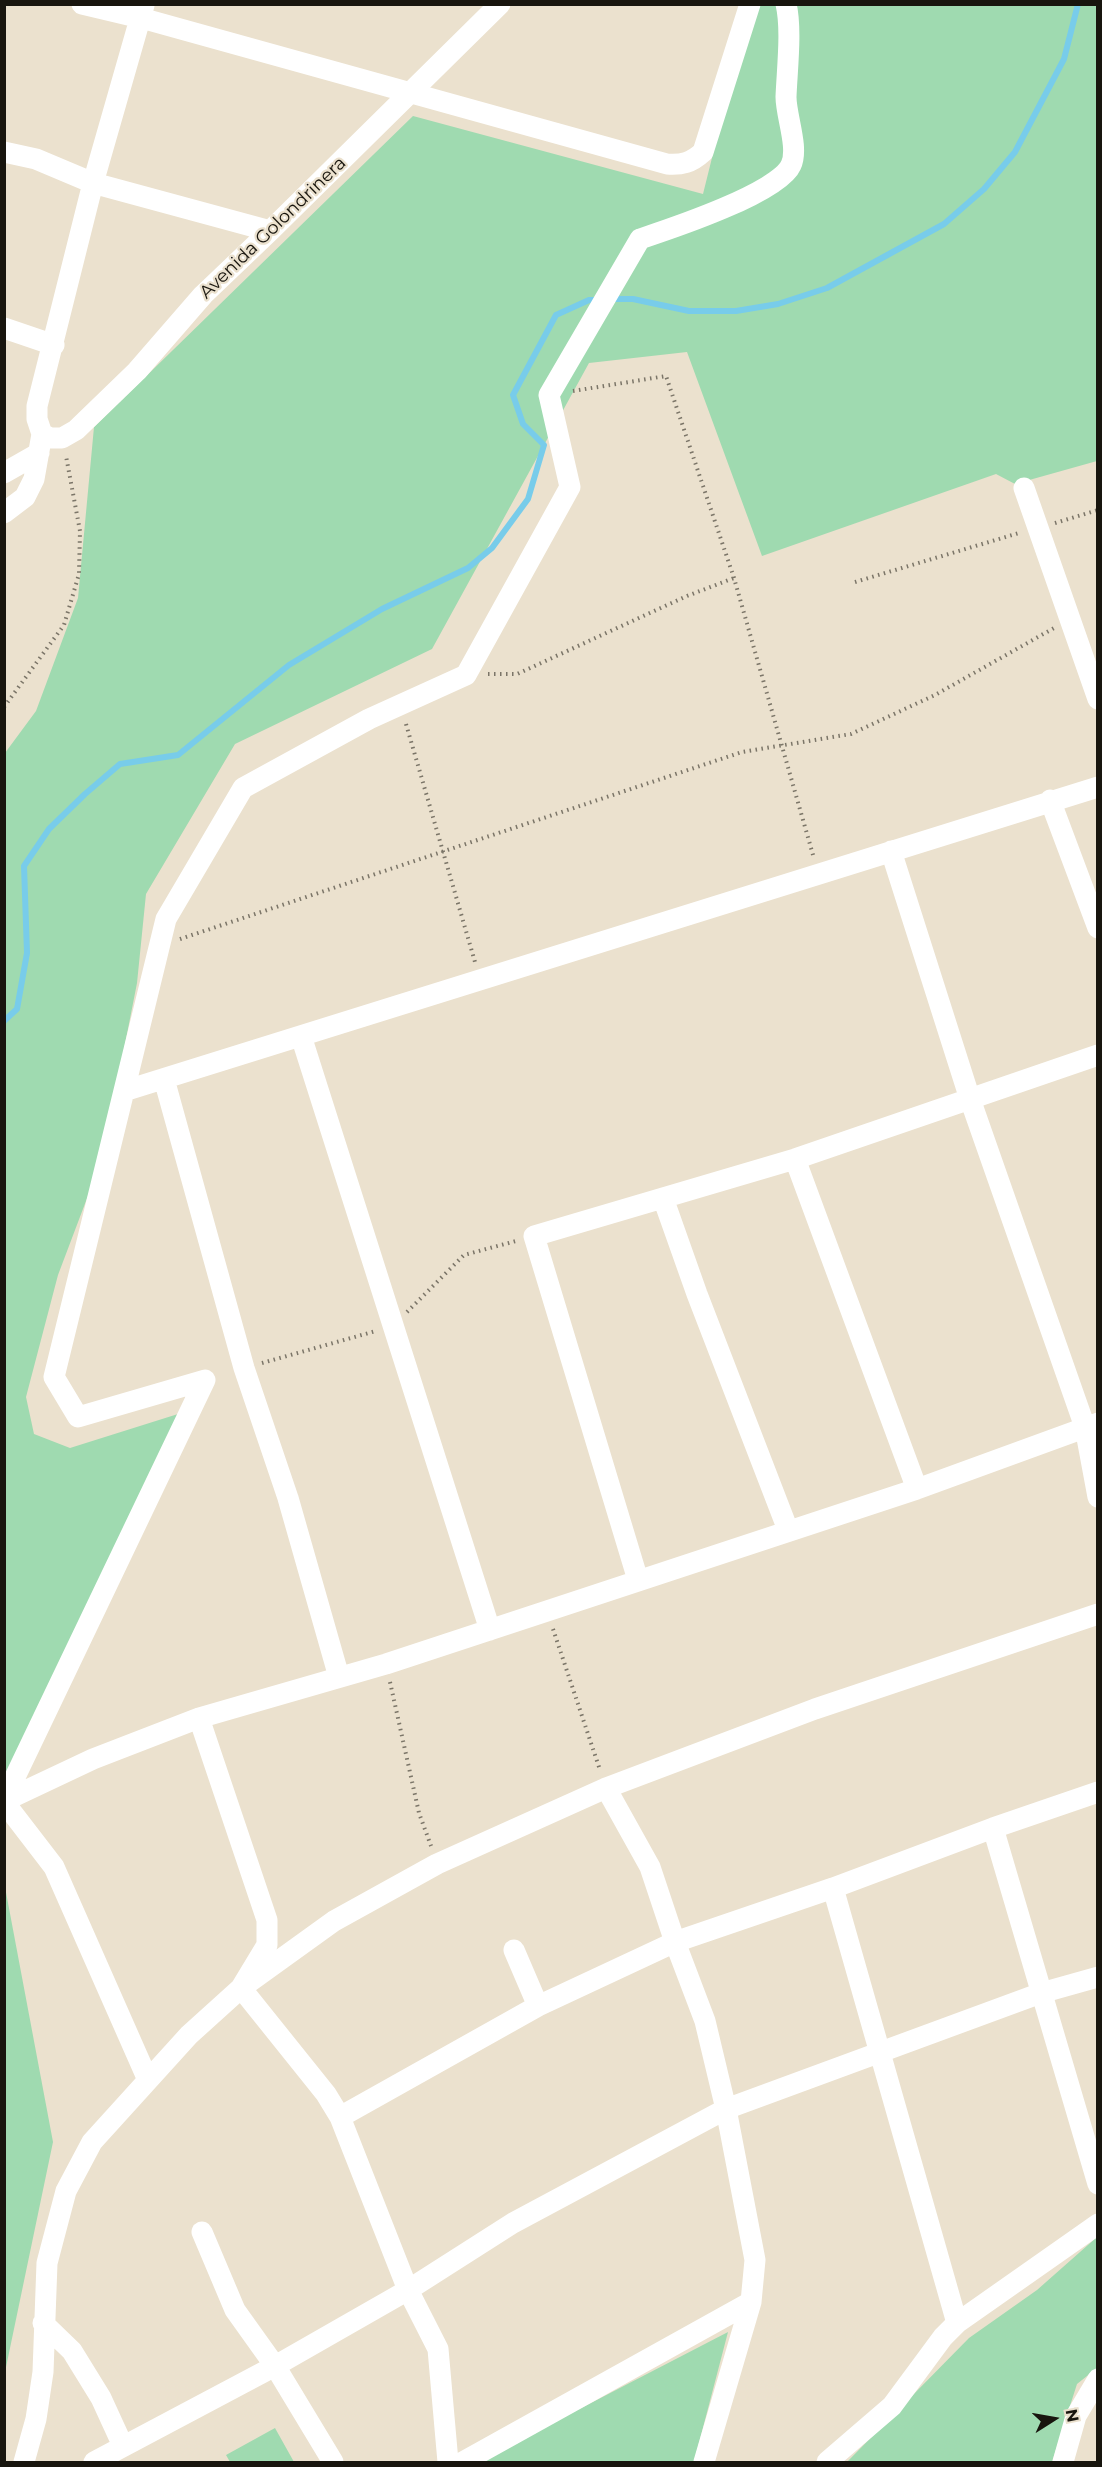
<!DOCTYPE html>
<html>
<head>
<meta charset="utf-8">
<style>
  body { margin:0 }
  #map { position:relative; width:1102px; height:2467px; overflow:hidden; background:#ebe1ce; font-family:Montserrat,sans-serif }
  canvas { display:block }
  .frame { position:absolute; inset:0; border:6px solid #18150e; pointer-events:none }
  .north { position:absolute; left:1024px; top:2389px; width:60px; height:60px; -webkit-text-stroke:4px #ebe1ce; paint-order:stroke; rotate:79deg; font-size:16px; font-weight:700; line-height:24px; text-align:center; color:#18150e }
  .north::after { content:''; display:block; margin:auto; width:21px; height:27px; background:#18150e; clip-path:polygon(50% 0,100% 100%,50% 72%,0 100%) }
</style>
</head>
<body>
<div id="map">
<canvas width="1102" height="2467"></canvas>
<div class="frame"></div>
<div class="north">N</div>
</div>
<script>
const g = document.querySelector('canvas').getContext('2d');
g.lineJoin = 'round';
function fill(path, color) {
  g.fillStyle = color;
  g.fill(path, 'evenodd');
}
function stroke(path, color, width, dash) {
  g.strokeStyle = color;
  g.lineWidth = width;
  g.lineCap = dash ? 'butt' : 'round';
  g.setLineDash(dash || []);
  g.stroke(path);
}
function write(font, color, halo, rows, align = 'center') {
  g.font = font + ' Montserrat,sans-serif';
  g.lineWidth = 4.5;
  g.setLineDash([]);
  g.textBaseline = 'middle';
  g.strokeStyle = halo;
  g.fillStyle = color;
  for (const [text, x, y, turn = 0] of rows) {
    g.save();
    g.translate(x, y);
    g.rotate((+turn || 0) * Math.PI / 180);
    g.textAlign = isNaN(turn) ? turn : align;
    if (halo) g.strokeText(text, 0, 0);
    g.fillText(text, 0, 0);
    g.restore();
  }
}
fill(new Path2D(`
  M 750,5 L 1097,5 L 1097,461 L 1015,484 L 996,474 L 762,556 L 687,352 L 589,363 L 432,649 L 235,744 L 146,894 L 137,983 L 103,1156 L 58,1275 L 26,1397 L 34,1434 L 70,1448 L 178,1414 L 5,1783 L 5,753 L 36,711 L 78,598 L 94,427 L 413,116 L 703,194 Z
  M 5,1887 L 53,2142 L 5,2372 L 4,2372 Z
  M 1097,2237 L 1097,2368 L 1077,2384 L 1052,2462 L 847,2462 L 969,2338 L 1037,2290 Z
  M 728,2332 L 694,2462 L 477,2462 Z
  M 275,2428 L 294,2462 L 230,2462 L 226,2455 Z`), '#9fdab0');
stroke(new Path2D(`
  M 612,299 L 633,299 L 689,311 L 736,311 L 778,304 L 827,288 L 944,224 L 984,189 L 1015,152 L 1064,59 L 1078,4
  M 4,1021 L 17,1009 L 27,953 L 24,866 L 49,829 L 85,794 L 120,764 L 178,755 L 289,665 L 382,609 L 468,568 L 492,548 L 528,499 L 544,445 L 523,424 L 513,395 L 556,315 L 589,300 L 598,300`), '#78ccea', 6);
stroke(new Path2D(`
  M 573,391 L 666,376 L 734,578 L 813,855
  M 1055,523 L 1098,510
  M 855,582 L 1019,533
  M 488,674 L 517,674 L 687,596 L 734,578
  M 4,707 L 64,625 L 79,574 L 80,531 L 66,456
  M 406,724 L 475,962
  M 180,939 L 742,752 L 851,734 L 935,695 L 1054,628
  M 407,1312 L 464,1255 L 516,1241
  M 262,1363 L 376,1331
  M 553,1629 L 600,1770
  M 390,1682 L 419,1813 L 431,1846`), '#7b7568', 4, [1.5, 4.5]);
stroke(new Path2D(`
  M 82,4 L 141,18 L 667,164 C 682,165 691,163 703,152 L 750,4
  M 4,152 L 36,159 L 93,183 L 270,231
  M 4,328 L 54,345
  M 42,434 L 50,438 L 62,438 L 76,430 L 137,371 L 203,295 L 270,231 L 500,4
  M 4,473 L 39,453
  M 1024,488 L 1098,699
  M 4,513 L 25,497 L 34,479 L 42,434 L 37,419 L 37,406 L 93,183 L 144,5
  M 1050,800 L 1098,928
  M 891,851 L 970,1099 L 1085,1427 L 1098,1497
  M 301,1036 L 490,1630
  M 164,1079 L 244,1368 L 288,1498 L 339,1677
  M 124,1091 L 1098,787
  M 795,1159 L 917,1489
  M 663,1198 L 697,1294 L 788,1530
  M 638,1580 L 534,1236 L 795,1159 L 1098,1055
  M 199,1718 L 267,1920 L 267,1945 L 241,1988 L 326,2094 L 340,2117 L 408,2290 L 438,2349 L 448,2462
  M 606,1788 L 650,1867 L 675,1942 L 705,2021 L 726,2109 L 755,2260 L 751,2302 L 704,2462
  M 4,1800 L 205,1380 L 78,1417 L 54,1377 L 166,919 L 243,788 L 369,719 L 466,675 L 570,487 L 549,395 L 640,239 C 670,229 779,193 791,165 C 799,148 786,116 786,97 C 787,70 792,29 786,4
  M 4,1801 L 93,1759 L 199,1718 L 386,1664 L 547,1611 L 917,1489 L 1098,1423
  M 4,1802 L 54,1867 L 148,2080
  M 993,1828 L 1098,2184
  M 833,1888 L 957,2323
  M 514,1950 L 538,2006
  M 340,2117 L 538,2006 L 675,1942 L 833,1888 L 993,1828 L 1098,1792
  M 202,2232 L 235,2310 L 275,2366 L 333,2462
  M 43,2323 L 72,2351 L 101,2398 L 123,2446
  M 24,2462 L 36,2419 L 43,2372 L 47,2263 L 66,2191 L 92,2142 L 189,2035 L 241,1988 L 334,1921 L 437,1864 L 606,1788 L 815,1709 L 1098,1614
  M 94,2462 L 275,2366 L 408,2290 L 513,2223 L 726,2109 L 1041,1993 L 1098,1977
  M 463,2462 L 751,2302
  M 827,2462 L 892,2406 L 943,2337 L 957,2323 L 1098,2224
  M 1063,2462 L 1076,2416 L 1098,2379`), '#fff', 21);
write('18px', '#18150e', '#ebe1ce', [
  ["Avenida Golondrinera",273,228,-44]
]);
</script>
</body>
</html>
